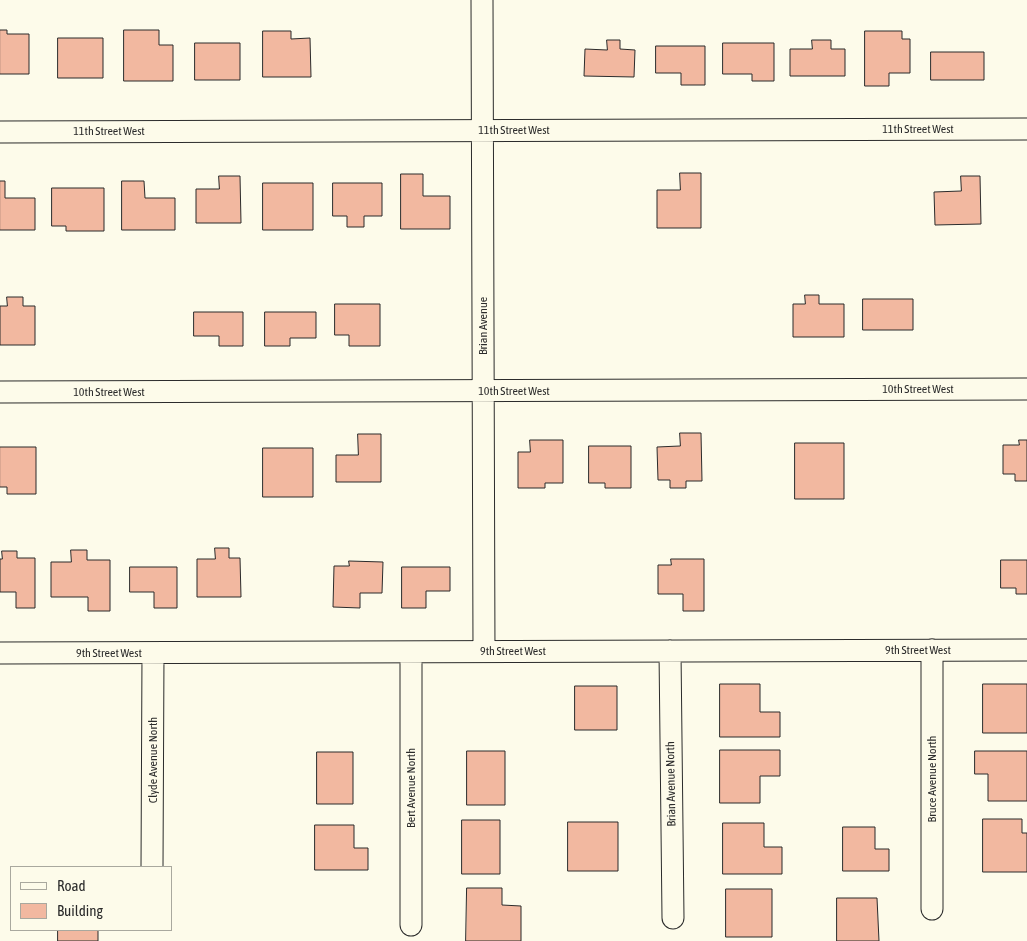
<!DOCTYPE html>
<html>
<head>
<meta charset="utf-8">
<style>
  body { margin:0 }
  #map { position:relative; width:1027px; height:941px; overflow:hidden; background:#fdfbea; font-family:"Asap Condensed",sans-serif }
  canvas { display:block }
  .legend { position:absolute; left:10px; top:866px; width:162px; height:65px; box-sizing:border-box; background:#fdfbea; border:1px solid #a9a89e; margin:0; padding:6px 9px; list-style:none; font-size:15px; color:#2b2b2b }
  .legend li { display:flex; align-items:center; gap:10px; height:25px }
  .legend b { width:25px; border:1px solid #a9a89e }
</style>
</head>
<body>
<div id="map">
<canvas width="1027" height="941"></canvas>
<ul class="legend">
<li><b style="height:6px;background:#fdfbea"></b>Road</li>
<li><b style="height:14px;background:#f2b8a0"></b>Building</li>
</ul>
</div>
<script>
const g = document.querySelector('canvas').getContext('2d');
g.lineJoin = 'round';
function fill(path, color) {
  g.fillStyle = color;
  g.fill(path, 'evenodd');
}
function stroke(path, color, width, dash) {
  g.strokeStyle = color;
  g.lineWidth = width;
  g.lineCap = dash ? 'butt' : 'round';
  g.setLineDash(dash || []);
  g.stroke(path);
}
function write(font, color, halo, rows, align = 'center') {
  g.font = font + ' "Asap Condensed",sans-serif';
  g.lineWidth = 4;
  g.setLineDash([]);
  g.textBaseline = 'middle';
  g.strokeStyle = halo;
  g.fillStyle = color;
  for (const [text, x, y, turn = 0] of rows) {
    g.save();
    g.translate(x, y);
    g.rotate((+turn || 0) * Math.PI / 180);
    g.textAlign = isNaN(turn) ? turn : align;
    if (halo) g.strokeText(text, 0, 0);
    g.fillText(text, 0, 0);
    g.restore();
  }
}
const building = new Path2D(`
  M 0,30 L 7,30 L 7,34 L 29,34 L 29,74 L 0,74 Z
  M 124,30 L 159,30 L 159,45 L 173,45 L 173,81 L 124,81 Z
  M 263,31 L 291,31 L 291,39 L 310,38 L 311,77 L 263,77 Z
  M 865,31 L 902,31 L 902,39 L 910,39 L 910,73 L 889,73 L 889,86 L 865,86 Z
  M 58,38 L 103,38 L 103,78 L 58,78 Z
  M 607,40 L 620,40 L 620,49 L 635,50 L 634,77 L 584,76 L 585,49 L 607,50 Z
  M 812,40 L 831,40 L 831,49 L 845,49 L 845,76 L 790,76 L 790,49 L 812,49 Z
  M 195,43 L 240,43 L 240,80 L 195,80 Z
  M 723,43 L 774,43 L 774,81 L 752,81 L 752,74 L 723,74 Z
  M 656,46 L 705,46 L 705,85 L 681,85 L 681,73 L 656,73 Z
  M 931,52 L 984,52 L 984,80 L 931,80 Z
  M 680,173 L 701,173 L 701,228 L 657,228 L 657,190 L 680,190 Z
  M 401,174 L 423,174 L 423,196 L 450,196 L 450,229 L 401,229 Z
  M 219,176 L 240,176 L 241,223 L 196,223 L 196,189 L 219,189 Z
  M 961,176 L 980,176 L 981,224 L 935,225 L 934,192 L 961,191 Z
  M 0,181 L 5,181 L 5,198 L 35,198 L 35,230 L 0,230 Z
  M 122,181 L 144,181 L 145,198 L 175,198 L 175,230 L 122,230 Z
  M 263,183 L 313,183 L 313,230 L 263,230 Z
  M 333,183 L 382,183 L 382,216 L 364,216 L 364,227 L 347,227 L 347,216 L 333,216 Z
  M 52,188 L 104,188 L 104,231 L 66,231 L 66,226 L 52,226 Z
  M 805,295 L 819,295 L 819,304 L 844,304 L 844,337 L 793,337 L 793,304 L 805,304 Z
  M 7,297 L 23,297 L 23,306 L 35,306 L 35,345 L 0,345 L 0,306 L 7,306 Z
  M 863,299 L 913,299 L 913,330 L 863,330 Z
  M 335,304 L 380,304 L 380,346 L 349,346 L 349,335 L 335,335 Z
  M 194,312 L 243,312 L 243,346 L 219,346 L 219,336 L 194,336 Z
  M 265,312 L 316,312 L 316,338 L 290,338 L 290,346 L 265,346 Z
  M 680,433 L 701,433 L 702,481 L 686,481 L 686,488 L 670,488 L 670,480 L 658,480 L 657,447 L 680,446 Z
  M 358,434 L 381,434 L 381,482 L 336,482 L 336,455 L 358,455 Z
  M 530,440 L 563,440 L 563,483 L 545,483 L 545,488 L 518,488 L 518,452 L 530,452 Z
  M 1019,440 L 1027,440 L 1027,481 L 1015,481 L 1015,474 L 1003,474 L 1003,445 L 1019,445 Z
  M 795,443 L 844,443 L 844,499 L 795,499 Z
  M 589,446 L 631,446 L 631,488 L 605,488 L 605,483 L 589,483 Z
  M 0,447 L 36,447 L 36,494 L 7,494 L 7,487 L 0,487 Z
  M 263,448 L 313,448 L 313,497 L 263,497 Z
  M 215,548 L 229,548 L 229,558 L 240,558 L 241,597 L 197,597 L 197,559 L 215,559 Z
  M 71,550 L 87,550 L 87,560 L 110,560 L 110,611 L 88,611 L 88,597 L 51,597 L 51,562 L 71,562 Z
  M 2,551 L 17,551 L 17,558 L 35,558 L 35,608 L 16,608 L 16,592 L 0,592 L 0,559 L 2,559 Z
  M 671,559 L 704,559 L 704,611 L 683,611 L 683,594 L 658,594 L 658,565 L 671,565 Z
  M 1001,560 L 1027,560 L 1027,594 L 1016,594 L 1016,588 L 1001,588 Z
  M 349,561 L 383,562 L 382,593 L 360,593 L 360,608 L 333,607 L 334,566 L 349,566 Z
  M 130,567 L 177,567 L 177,608 L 154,608 L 154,592 L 130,592 Z
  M 402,567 L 450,567 L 450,591 L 426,591 L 426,608 L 402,608 Z
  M 720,684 L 760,684 L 760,712 L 780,712 L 780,737 L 720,737 Z
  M 983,684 L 1027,684 L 1027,733 L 983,733 Z
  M 575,686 L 617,686 L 617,730 L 575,730 Z
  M 720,750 L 780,750 L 780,776 L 760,776 L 760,803 L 720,803 Z
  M 467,751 L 505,751 L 505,805 L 467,805 Z
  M 975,751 L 1027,751 L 1027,801 L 988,801 L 988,774 L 975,774 Z
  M 317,752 L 353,752 L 353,804 L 317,804 Z
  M 983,819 L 1022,819 L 1022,833 L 1027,833 L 1027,872 L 983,872 Z
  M 462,820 L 500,820 L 500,874 L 462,874 Z
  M 568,822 L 618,822 L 618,871 L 568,871 Z
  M 723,823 L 764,823 L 764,847 L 782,847 L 782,874 L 723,874 Z
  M 315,825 L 354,825 L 354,848 L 368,848 L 368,870 L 315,870 Z
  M 843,827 L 875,827 L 875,849 L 889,849 L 889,871 L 843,871 Z
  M 467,888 L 502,888 L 502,905 L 521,906 L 521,941 L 466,941 Z
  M 726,889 L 772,889 L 772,937 L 726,937 Z
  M 837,898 L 877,898 L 879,941 L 837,941 Z
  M 58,930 L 98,930 L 98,941 L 58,941 Z`);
fill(building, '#f2b8a0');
stroke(building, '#2b2b2b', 1);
const minor = new Path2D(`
  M 482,0 L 484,651
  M 0,132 L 1027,129
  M 0,392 L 1027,389
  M 932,650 L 932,909
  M 670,651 L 673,918
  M 411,652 L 411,925
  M 0,653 L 1027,650
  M 152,867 L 153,653`);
stroke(minor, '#2b2b2b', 23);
stroke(minor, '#fdfbea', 21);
write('12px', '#2b2b2b', '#fdfbea', [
  ["11th Street West",918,129],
  ["11th Street West",514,130],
  ["11th Street West",109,131],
  ["Brian Avenue",483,326,-90],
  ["10th Street West",918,389],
  ["10th Street West",514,391],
  ["10th Street West",109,392],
  ["9th Street West",918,650],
  ["9th Street West",513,651],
  ["9th Street West",109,653],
  ["Clyde Avenue North",153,760,-90],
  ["Bruce Avenue North",932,779,-90],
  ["Brian Avenue North",671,784,-91],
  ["Bert Avenue North",411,788,-90]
]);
</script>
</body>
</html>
